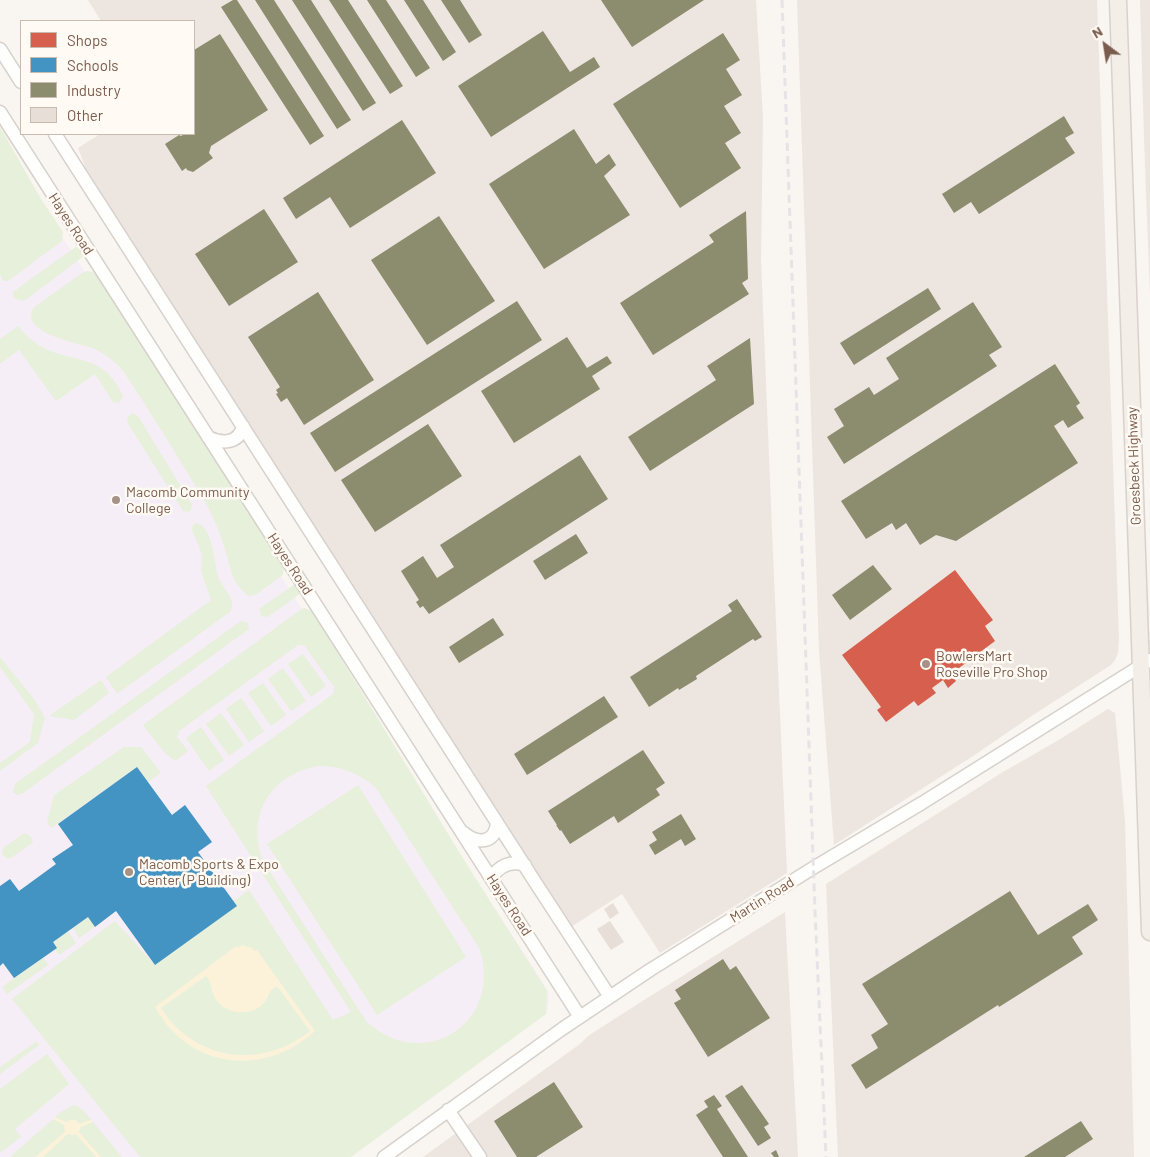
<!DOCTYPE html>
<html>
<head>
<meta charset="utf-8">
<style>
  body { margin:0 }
  #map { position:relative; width:1150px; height:1157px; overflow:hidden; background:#f9f5f0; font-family:Barlow,sans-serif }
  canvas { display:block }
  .legend { position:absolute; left:20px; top:20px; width:175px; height:115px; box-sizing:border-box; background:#fffaf3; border:1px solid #cabbb1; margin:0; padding:6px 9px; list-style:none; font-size:15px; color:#7a5c4d }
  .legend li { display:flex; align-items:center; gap:10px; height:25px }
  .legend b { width:25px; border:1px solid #cabbb1 }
  .north { position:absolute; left:1080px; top:20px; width:50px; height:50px; -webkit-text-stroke:4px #fffaf3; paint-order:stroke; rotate:329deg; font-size:14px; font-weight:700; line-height:20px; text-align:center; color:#7a5c4d }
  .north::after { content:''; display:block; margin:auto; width:18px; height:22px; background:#7a5c4d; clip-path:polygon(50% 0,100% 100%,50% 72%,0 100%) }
</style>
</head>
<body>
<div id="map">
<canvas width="1150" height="1157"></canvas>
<ul class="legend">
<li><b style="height:14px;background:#d6604d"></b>Shops</li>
<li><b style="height:14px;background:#4393c3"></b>Schools</li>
<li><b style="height:14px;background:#8c8c6e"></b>Industry</li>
<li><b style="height:14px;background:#e6ded7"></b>Other</li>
</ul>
<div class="north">N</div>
</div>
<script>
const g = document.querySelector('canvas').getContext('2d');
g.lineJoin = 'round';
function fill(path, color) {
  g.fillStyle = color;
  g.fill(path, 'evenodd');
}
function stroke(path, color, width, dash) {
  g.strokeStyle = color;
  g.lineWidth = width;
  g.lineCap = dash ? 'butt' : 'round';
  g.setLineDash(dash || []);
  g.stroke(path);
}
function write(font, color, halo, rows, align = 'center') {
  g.font = font + ' Barlow,sans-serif';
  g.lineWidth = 5;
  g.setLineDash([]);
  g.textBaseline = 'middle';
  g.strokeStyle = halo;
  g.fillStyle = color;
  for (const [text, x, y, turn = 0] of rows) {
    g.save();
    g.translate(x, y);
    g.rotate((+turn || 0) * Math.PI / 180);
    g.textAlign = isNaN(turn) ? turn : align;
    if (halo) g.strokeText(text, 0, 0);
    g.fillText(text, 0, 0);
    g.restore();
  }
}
fill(new Path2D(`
  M 88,0 L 756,0 L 763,118 L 761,260 L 773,555 L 787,873 L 660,953 L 622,894 L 571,927 L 86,169 L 78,148 L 100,134 L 194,134 L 194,21 L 101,21 Z
  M 797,0 L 1097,0 L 1119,639 L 1118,653 L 1115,660 L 1111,665 L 1033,715 L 973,756 L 834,845 L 819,650 Z
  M 1140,0 L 1150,0 L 1150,298 L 1144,137 Z
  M 1108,709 L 1115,713 L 1125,821 L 1134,1157 L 838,1157 L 826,884 L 1003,772 L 1057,741 Z
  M 785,912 L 798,1157 L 423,1157 L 580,1044 L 588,1036 L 644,1000 Z`), '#ede5e0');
fill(new Path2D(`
  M 0,140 L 548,991 L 549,999 L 547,1011 L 347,1157 L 0,1157 Z`), '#f6eef6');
fill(new Path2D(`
  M 0,127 L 41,199 L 63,232 L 62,241 L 8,281 L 3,281 L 0,274 Z
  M 76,247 L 79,248 L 83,254 L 83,256 L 80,259 L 24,301 L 15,299 L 13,295 L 13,292 L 50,265 Z
  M 87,271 L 93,272 L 97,275 L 284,566 L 283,575 L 255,595 L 249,596 C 231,584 230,564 224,546 C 221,537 218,527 213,518 C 206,502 196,487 187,472 C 167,439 147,407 126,375 C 119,364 107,355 95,349 C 79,343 20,334 33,308 L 82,273 Z
  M 18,326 C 26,336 36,345 48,350 C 83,364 104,356 123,396 L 119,403 L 113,402 L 95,374 L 56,401 L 19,350 L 0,364 L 0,339 Z
  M 132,413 L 138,416 L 192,505 L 191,509 L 189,512 L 183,511 L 127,422 L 128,417 Z
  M 196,523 C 213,525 214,565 219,579 C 224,590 236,598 231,611 L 117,694 L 106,677 L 211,600 L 201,571 L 202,554 L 192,530 L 193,525 Z
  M 295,584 L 301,593 L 268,617 L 262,616 L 260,614 L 260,608 Z
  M 304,608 L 312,611 L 316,617 L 464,860 L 547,991 L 546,1014 L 351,1157 L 140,1157 L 12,999 L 115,921 L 155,965 L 233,901 L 249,890 L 333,1020 L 351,1012 L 206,786 L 333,694 L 334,687 L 304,645 L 298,645 L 179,731 L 177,737 L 188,751 L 175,761 L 164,752 L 143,725 L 300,610 ZM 318,766 C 341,766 359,773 376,788 L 479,948 C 505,1022 423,1075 366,1021 L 263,861 C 246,815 270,775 318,766 Z
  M 242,621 L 248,623 L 249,629 L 23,793 L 17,795 L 13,792 L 15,784 L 238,623 Z
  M 303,654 L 326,686 L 311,697 L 288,664 Z
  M 0,657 L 34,699 L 45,718 L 38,743 L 0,771 L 0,763 L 30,742 L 34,714 L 0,667 Z
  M 283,668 L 306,701 L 291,711 L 268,679 Z
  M 101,680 L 109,693 L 74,720 L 49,716 Z
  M 263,683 L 286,715 L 271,726 L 248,693 Z
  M 241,698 L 264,731 L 249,742 L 226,709 Z
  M 221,713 L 244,745 L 229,756 L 206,724 Z
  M 201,727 L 224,760 L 209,771 L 186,738 Z
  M 124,747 L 141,747 L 161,773 L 148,782 L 137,767 L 51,828 L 47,822 L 54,795 Z
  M 358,785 L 466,957 L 377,1015 L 267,844 Z
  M 24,833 L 29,835 L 33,840 L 32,843 L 11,858 L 6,858 L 2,853 L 3,848 Z
  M 88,917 L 95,927 L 79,938 L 73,928 Z
  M 68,931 L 76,943 L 59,955 L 55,949 L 57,947 L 53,942 Z
  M 43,957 L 48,965 L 7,994 L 2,987 Z
  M 37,1041 L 39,1045 L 0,1074 L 0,1067 Z
  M 47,1054 L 69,1084 L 15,1129 L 21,1137 L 0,1153 L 0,1089 Z
  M 74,1105 L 77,1106 L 83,1110 L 122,1157 L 10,1157 L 61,1112 L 69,1107 Z`), '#e7f0db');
fill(new Path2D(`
  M 242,945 L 252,948 L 254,951 L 257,950 L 315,1031 C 277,1066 222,1072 181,1039 C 170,1030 162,1019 155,1007 L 236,946 L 238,948 ZM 206,976 C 212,983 211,993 217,1001 C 228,1015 251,1016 263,1004 C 267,1000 268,995 271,990 C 272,990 277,986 277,986 L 310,1031 C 261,1070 195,1061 161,1008 Z
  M 55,1117 L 66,1122 C 71,1119 75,1118 79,1124 L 91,1120 L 93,1122 L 81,1127 L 79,1132 L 101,1157 L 96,1157 L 76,1134 L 72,1135 L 68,1134 L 43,1157 L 35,1157 L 65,1132 L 64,1125 L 53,1119 Z`), '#fbf2d9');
fill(new Path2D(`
  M 955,570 L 993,620 L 985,626 L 995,641 L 951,674 L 956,681 L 948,688 L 943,680 L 932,688 L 936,693 L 918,706 L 914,701 L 886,722 L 877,710 L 881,707 L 842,655 Z`), '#d6604d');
fill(new Path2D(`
  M 137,767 L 172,815 L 185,805 L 212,842 L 198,852 L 237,906 L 155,965 L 116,911 L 95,927 L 88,917 L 53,942 L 57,948 L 14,978 L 3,963 L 0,966 L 0,886 L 10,879 L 19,891 L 56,864 L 52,859 L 73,845 L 58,824 Z`), '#4393c3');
fill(new Path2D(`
  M 233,0 L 237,0 L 324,136 L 310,145 L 221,7 Z
  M 255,0 L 274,0 L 351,120 L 337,129 Z
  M 292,0 L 311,0 L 376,103 L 363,111 Z
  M 329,0 L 348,0 L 403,86 L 390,94 Z
  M 367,0 L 386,0 L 430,68 L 416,77 Z
  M 404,0 L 423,0 L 456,52 L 443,61 Z
  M 441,0 L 460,0 L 482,35 L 469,43 Z
  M 601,0 L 704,0 L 632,47 Z
  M 543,31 L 570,72 L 594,57 L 600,67 L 491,137 L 458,86 Z
  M 723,33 L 740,60 L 726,69 L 742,95 L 724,106 L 741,133 L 725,143 L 741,168 L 680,208 L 613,104 Z
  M 220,34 L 268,110 L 211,146 L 209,153 L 213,158 L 193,172 L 187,170 L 186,168 L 182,171 L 165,144 L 179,135 L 181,136 L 185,134 L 194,134 L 194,50 Z
  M 1064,116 L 1074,133 L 1065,138 L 1075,153 L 979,214 L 971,202 L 954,213 L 942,194 Z
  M 402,120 L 436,173 L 350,228 L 330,197 L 296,219 L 283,198 Z
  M 574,129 L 596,164 L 609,154 L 616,165 L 604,176 L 630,215 L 544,269 L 489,184 Z
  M 264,209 L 298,262 L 229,306 L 195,254 Z
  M 746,211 L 748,279 L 742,283 L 749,294 L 653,355 L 620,303 L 714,242 L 709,235 Z
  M 439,216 L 495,301 L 427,345 L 371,260 Z
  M 928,288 L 941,309 L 854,365 L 840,343 Z
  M 318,292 L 374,380 L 304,425 L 287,398 L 281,402 L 276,394 L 278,393 L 276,390 L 280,387 L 248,337 Z
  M 517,301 L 542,340 L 335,472 L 310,433 Z
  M 973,302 L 1002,347 L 989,355 L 997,366 L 844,464 L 827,437 L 844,426 L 834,409 L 869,387 L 874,395 L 899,379 L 886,358 Z
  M 567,337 L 587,368 L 607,356 L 612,363 L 592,376 L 600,389 L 514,443 L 481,391 Z
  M 750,338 L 754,404 L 650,471 L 628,437 L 716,380 L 707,366 Z
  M 1055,364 L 1080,403 L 1076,406 L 1084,418 L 1068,428 L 1063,420 L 1054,426 L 1078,463 L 956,541 L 936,535 L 920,545 L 906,523 L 896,530 L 892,523 L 866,539 L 841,501 Z
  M 428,424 L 462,476 L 375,532 L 341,480 Z
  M 580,455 L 608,499 L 429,614 L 423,606 L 420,608 L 416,602 L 419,600 L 401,571 L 423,556 L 437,578 L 454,567 L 440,545 Z
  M 576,534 L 588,553 L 545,580 L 533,561 Z
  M 873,565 L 892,589 L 850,620 L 832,595 Z
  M 737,599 L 762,637 L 755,641 L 753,639 L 696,676 L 697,679 L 679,690 L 678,688 L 649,707 L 630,677 L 732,611 L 728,605 Z
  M 493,618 L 504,635 L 459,663 L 449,647 Z
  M 604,696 L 618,717 L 527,775 L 514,754 Z
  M 643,750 L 665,783 L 656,789 L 660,795 L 618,823 L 614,816 L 570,844 L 561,830 L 560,831 L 556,825 L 557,825 L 548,811 Z
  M 681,814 L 696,839 L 685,846 L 681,839 L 655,855 L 649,845 L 657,840 L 652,832 Z
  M 1010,891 L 1038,935 L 1088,904 L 1098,920 L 1072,937 L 1083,954 L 999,1007 L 998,1005 L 866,1089 L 851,1065 L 878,1048 L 871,1035 L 888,1024 L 862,984 Z
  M 723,959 L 730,970 L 736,966 L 770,1018 L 708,1057 L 674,1003 L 681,999 L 675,990 Z
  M 554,1082 L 583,1127 L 536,1157 L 517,1157 L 494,1121 Z
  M 742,1085 L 769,1124 L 764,1127 L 771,1138 L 758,1146 L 725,1096 Z
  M 714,1095 L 722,1106 L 717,1109 L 748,1157 L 723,1157 L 696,1115 L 708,1107 L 704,1101 Z
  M 1081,1121 L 1093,1139 L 1065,1157 L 1024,1157 Z
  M 776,1150 L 779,1157 L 774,1157 L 771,1153 Z`), '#8c8c6e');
fill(new Path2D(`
  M 613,903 L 619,913 L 610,919 L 604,909 Z
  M 610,921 L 624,942 L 611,950 L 597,929 Z`), '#e6ded7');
const minor = new Path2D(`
  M 0,49 L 21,82
  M 0,112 L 580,1017
  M 55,134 L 537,885 L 610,997
  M 208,437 C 222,444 239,444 243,426
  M 464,833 C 477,844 494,844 497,824
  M 491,878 C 499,866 511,860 525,865
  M 448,1110 L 480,1157
  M 384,1157 L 562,1029 L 650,970 L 813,868 L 922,803 L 1150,660`);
const major = new Path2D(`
  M 1118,0 L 1150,932`);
stroke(minor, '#d7d1cb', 15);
stroke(major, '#dad1cc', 19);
stroke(minor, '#fefefd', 12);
stroke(major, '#f3eee8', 16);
stroke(new Path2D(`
  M 782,0 L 815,911 L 826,1157`), '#e6e3e7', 3, [8, 5]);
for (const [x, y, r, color] of [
  [116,500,5,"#a69286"],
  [926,664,5,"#a69286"],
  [129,872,5,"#a69286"]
]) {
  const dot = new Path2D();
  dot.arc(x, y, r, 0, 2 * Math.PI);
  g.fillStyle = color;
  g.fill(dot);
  stroke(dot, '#fffaf3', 2);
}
write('14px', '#7a5c4d', '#fffaf3', [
  ["Hayes Road",71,224,57],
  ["Groesbeck Highway",1134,466,-92],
  ["Hayes Road",290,564,57],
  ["Martin Road",762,900,-32],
  ["Hayes Road",509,905,57]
]);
write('14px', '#7a5c4d', '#fffaf3', [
  ["Macomb Community",126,492],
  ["College",126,508],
  ["BowlersMart",936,656],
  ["Roseville Pro Shop",936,672],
  ["Macomb Sports & Expo",139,864],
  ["Center (P Building)",139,880]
], 'left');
</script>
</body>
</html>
